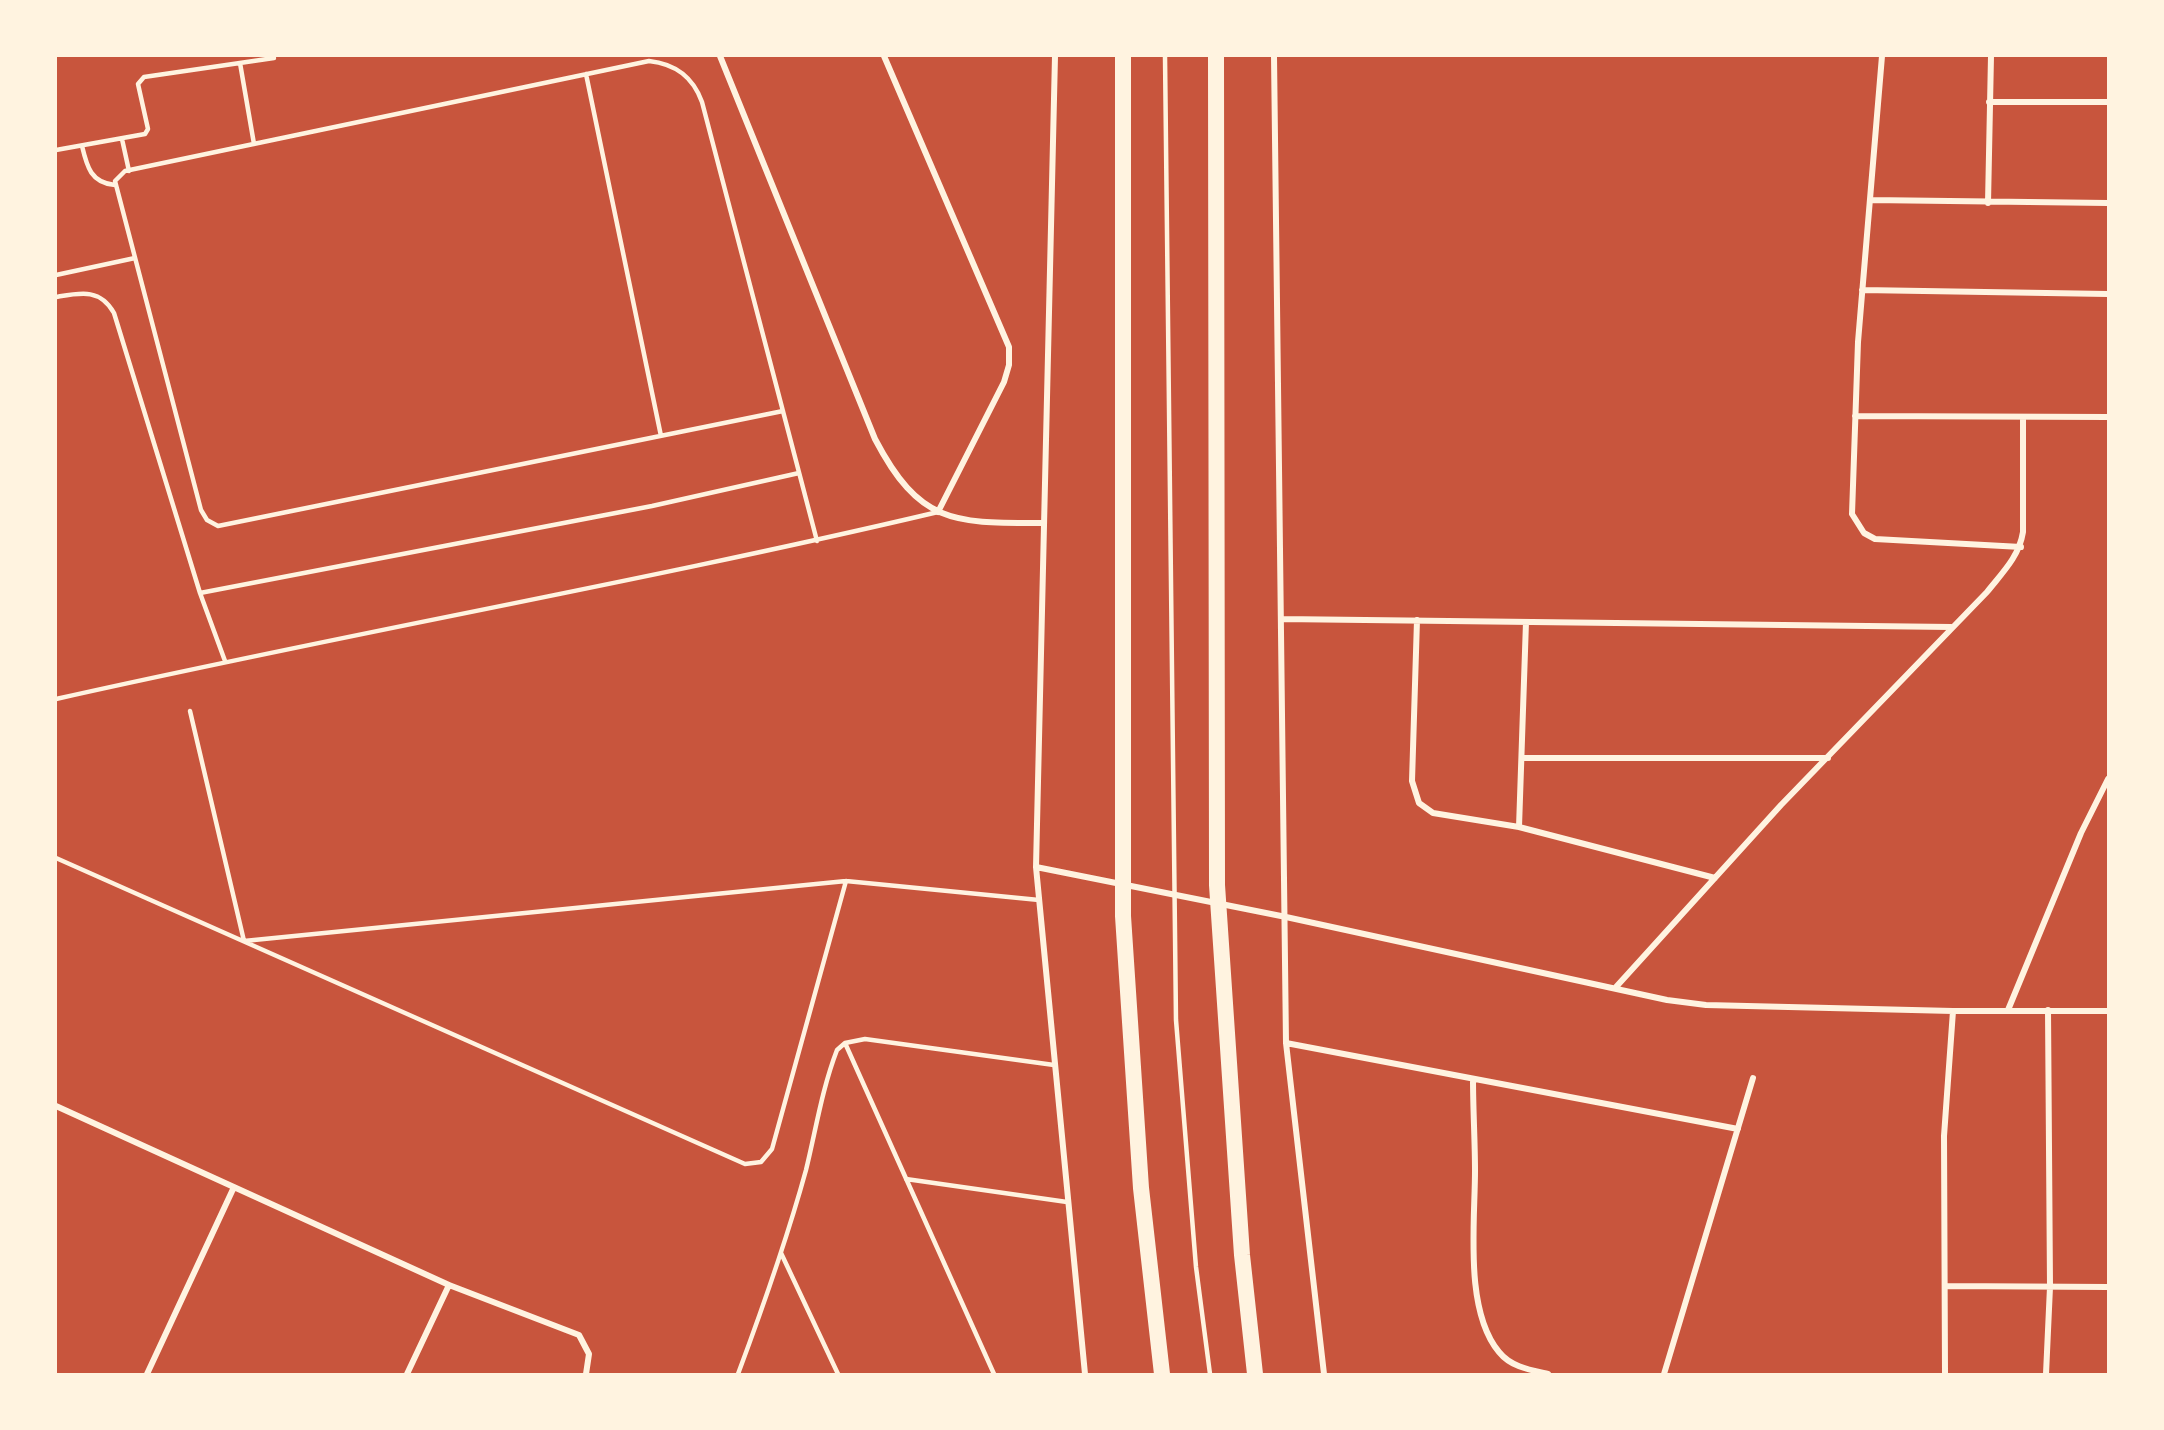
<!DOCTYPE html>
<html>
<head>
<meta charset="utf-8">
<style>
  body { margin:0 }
  #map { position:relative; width:2164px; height:1430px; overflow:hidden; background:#c8553d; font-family:Rubik,sans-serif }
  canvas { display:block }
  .frame { position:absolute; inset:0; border:57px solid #fff3e0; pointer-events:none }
</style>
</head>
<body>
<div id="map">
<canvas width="2164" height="1430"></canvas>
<div class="frame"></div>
</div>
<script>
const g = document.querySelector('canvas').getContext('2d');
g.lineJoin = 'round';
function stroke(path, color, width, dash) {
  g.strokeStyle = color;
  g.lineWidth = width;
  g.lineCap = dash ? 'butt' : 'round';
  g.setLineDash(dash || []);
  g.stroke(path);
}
stroke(new Path2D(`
  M 1165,56 L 1176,1020 L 1196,1267 L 1210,1374
  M 240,63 L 254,144
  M 586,74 L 661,436
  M 122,139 L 129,171
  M 82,146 C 87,167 91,183 115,185
  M 56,150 L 145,134 L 148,129 L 138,84 L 144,77 L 274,58
  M 56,275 L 135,258
  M 56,297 C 80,293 100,288 114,313 L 200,593 L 225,661
  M 783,411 L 218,526 L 207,520 L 201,510 L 115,181 L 125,171 L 649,61 C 676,64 693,77 702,102 L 817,541
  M 200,593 L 652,506 L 799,473
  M 56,699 C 349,633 646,581 938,512
  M 190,711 L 244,941 L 846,881 L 1039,900
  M 56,858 L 745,1164 L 761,1162 L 772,1149 L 846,881
  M 845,1043 L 994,1374
  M 906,1179 L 1067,1202
  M 781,1253 L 838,1374
  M 738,1374 C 763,1307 787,1239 806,1170 C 816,1129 822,1089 837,1050 L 845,1043 L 865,1039 L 1054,1065`), '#fff3e0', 4.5);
stroke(new Path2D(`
  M 720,56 L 875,439 C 920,525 954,523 1043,523
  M 884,56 L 1009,347 L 1009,365 L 1004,382 L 938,512
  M 1055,56 L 1036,867 L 1085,1374
  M 1274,56 L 1286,1043 L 1324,1374
  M 1882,56 L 1858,342 L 1852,514 L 1864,533 L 1875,539 L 2021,547
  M 1989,102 L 2108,102
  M 1870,200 L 2108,203
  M 1988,203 L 1991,56
  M 1862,290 L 2108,294
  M 1855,416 L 2108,417
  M 1281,619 L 1951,627
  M 1417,620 L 1412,781 L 1419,803 L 1433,813 L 1519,827 L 1715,878
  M 1522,758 L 1828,758
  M 1519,827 L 1526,622
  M 1036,867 L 1286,917 L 1667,1000 L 1706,1005 L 1953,1011 L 2108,1011
  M 1616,987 L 1781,805 L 1987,592 C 2002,573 2019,557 2023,532 L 2023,417
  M 2008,1010 L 2081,833 L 2108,779
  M 1286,1043 L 1738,1129
  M 1473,1079 C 1473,1110 1475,1141 1475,1171 C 1475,1222 1464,1310 1499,1352 C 1511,1367 1530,1370 1548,1374
  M 56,1106 L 449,1285 L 579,1335 L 589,1354 L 586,1374
  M 1945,1286 L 2108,1287
  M 147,1374 L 234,1187
  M 407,1374 L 449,1285
  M 1664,1374 L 1753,1078
  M 1945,1374 L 1944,1136 L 1953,1011
  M 2046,1374 L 2050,1287 L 2048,1010`), '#fff3e0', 6);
stroke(new Path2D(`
  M 1123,56 L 1123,916 L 1141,1188 L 1162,1374
  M 1216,56 L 1217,885 L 1242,1255 L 1255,1374`), '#fff3e0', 16);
</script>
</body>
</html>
